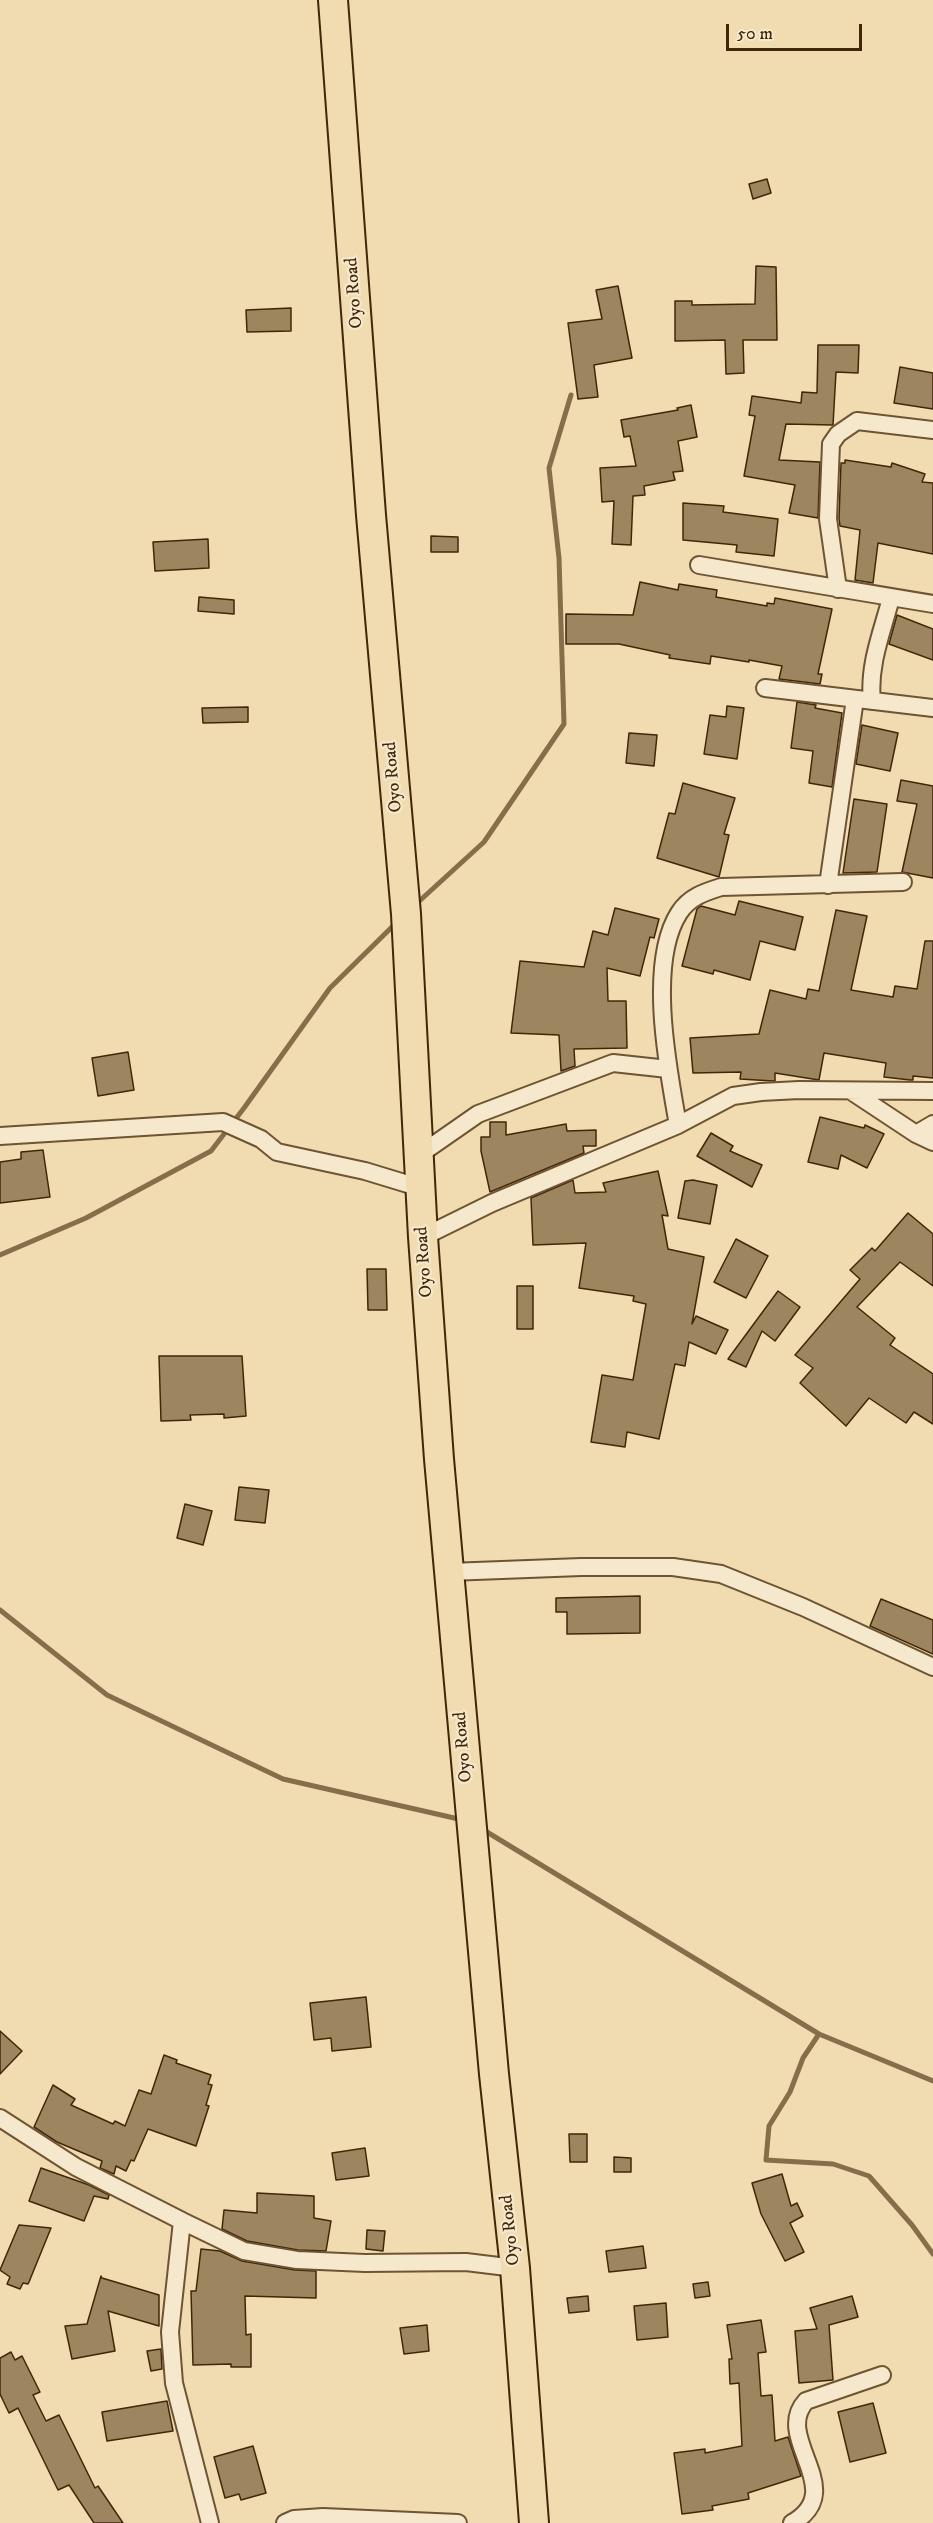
<!DOCTYPE html>
<html>
<head>
<meta charset="utf-8">
<style>
  body { margin:0 }
  #map { position:relative; width:933px; height:2523px; overflow:hidden; background:#f1dbb0; font-family:"IM FELL DW Pica",serif }
  canvas { display:block }
  .scale { position:absolute; left:726px; top:24px; width:136px; height:27px; box-sizing:border-box; border:3px solid #412709; border-top:0; padding-left:8px; font-size:18px; line-height:21px; white-space:nowrap; color:#412709; -webkit-text-stroke:4px #f6e8cc; paint-order:stroke }
</style>
</head>
<body>
<div id="map">
<canvas width="933" height="2523"></canvas>
<div class="scale">50 m</div>
</div>
<script>
const g = document.querySelector('canvas').getContext('2d');
g.lineJoin = 'round';
function stroke(path, color, width, dash) {
  g.strokeStyle = color;
  g.lineWidth = width;
  g.lineCap = dash ? 'butt' : 'round';
  g.setLineDash(dash || []);
  g.stroke(path);
}
function fill(path, color) {
  g.fillStyle = color;
  g.fill(path, 'evenodd');
}
function write(font, color, halo, rows, align = 'center') {
  g.font = font + ' "IM FELL DW Pica",serif';
  g.lineWidth = 4.5;
  g.setLineDash([]);
  g.textBaseline = 'middle';
  g.strokeStyle = halo;
  g.fillStyle = color;
  for (const [text, x, y, turn = 0] of rows) {
    g.save();
    g.translate(x, y);
    g.rotate((+turn || 0) * Math.PI / 180);
    g.textAlign = isNaN(turn) ? turn : align;
    if (halo) g.strokeText(text, 0, 0);
    g.fillText(text, 0, 0);
    g.restore();
  }
}
stroke(new Path2D(`
  M 415,905 L 484,842 L 564,724 L 559,558 L 549,468 L 571,395
  M 0,1255 L 86,1218 L 211,1151 L 244,1108 L 330,988 L 396,923
  M 0,1610 L 107,1695 L 283,1779 L 463,1820
  M 482,1829 L 819,2034 L 933,2081
  M 819,2034 L 803,2058 L 790,2092 L 769,2126 L 766,2160 L 833,2164 L 869,2176 L 912,2225 L 933,2254`), '#876e4b', 5);
const building = new Path2D(`
  M 767,179 L 771,193 L 753,199 L 749,184 Z
  M 756,266 L 776,267 L 777,340 L 743,340 L 744,373 L 726,374 L 725,340 L 675,341 L 675,301 L 692,301 L 692,305 L 755,304 Z
  M 618,286 L 632,358 L 594,365 L 598,397 L 578,399 L 568,323 L 602,319 L 596,290 Z
  M 291,308 L 291,331 L 247,332 L 246,310 Z
  M 818,345 L 859,345 L 858,373 L 836,372 L 833,425 L 786,424 L 779,460 L 820,462 L 818,518 L 789,513 L 795,485 L 744,476 L 755,416 L 749,415 L 752,396 L 801,403 L 802,392 L 817,393 Z
  M 900,367 L 933,373 L 933,409 L 894,403 Z
  M 691,405 L 697,437 L 678,441 L 683,471 L 673,472 L 675,480 L 644,486 L 645,495 L 633,496 L 631,545 L 612,544 L 614,501 L 602,502 L 600,468 L 636,466 L 630,436 L 624,437 L 621,420 L 678,410 L 677,408 Z
  M 845,460 L 891,467 L 892,463 L 925,474 L 922,482 L 933,483 L 933,554 L 878,543 L 873,583 L 855,580 L 860,530 L 840,526 L 839,518 L 841,463 L 845,463 Z
  M 683,503 L 724,506 L 723,512 L 778,519 L 774,556 L 736,552 L 737,545 L 683,540 Z
  M 431,536 L 458,537 L 458,552 L 431,552 Z
  M 208,539 L 209,568 L 155,571 L 153,542 Z
  M 640,582 L 678,590 L 679,584 L 717,590 L 716,597 L 767,606 L 767,603 L 774,604 L 775,598 L 832,609 L 818,674 L 822,674 L 820,684 L 779,679 L 782,666 L 749,660 L 749,662 L 711,656 L 710,664 L 669,658 L 670,655 L 619,644 L 566,644 L 566,614 L 633,615 Z
  M 199,597 L 234,600 L 234,614 L 198,611 Z
  M 897,615 L 933,629 L 933,660 L 889,644 Z
  M 797,702 L 816,705 L 815,708 L 842,713 L 832,787 L 809,783 L 813,751 L 791,748 Z
  M 727,706 L 744,708 L 737,759 L 704,754 L 710,715 L 726,717 Z
  M 248,707 L 248,722 L 203,723 L 202,708 Z
  M 862,725 L 898,733 L 890,771 L 856,764 Z
  M 629,733 L 657,735 L 654,766 L 626,763 Z
  M 901,780 L 933,786 L 933,878 L 902,872 L 917,804 L 897,801 Z
  M 683,783 L 735,798 L 724,834 L 729,835 L 719,877 L 657,858 L 669,813 L 675,814 Z
  M 854,799 L 887,804 L 877,872 L 843,873 Z
  M 739,901 L 803,917 L 795,950 L 760,941 L 750,980 L 714,970 L 713,974 L 682,966 L 697,909 L 701,906 L 735,915 Z
  M 615,908 L 659,919 L 654,938 L 650,937 L 640,976 L 607,968 L 608,1001 L 626,1001 L 627,1048 L 574,1049 L 575,1066 L 561,1071 L 559,1035 L 511,1033 L 520,961 L 584,967 L 593,931 L 608,935 Z
  M 836,910 L 867,916 L 851,990 L 893,997 L 895,986 L 917,989 L 925,941 L 933,941 L 933,1078 L 913,1076 L 913,1080 L 910,1080 L 884,1077 L 886,1063 L 824,1053 L 819,1080 L 775,1073 L 775,1081 L 773,1081 L 740,1079 L 741,1072 L 693,1073 L 690,1038 L 759,1034 L 770,990 L 806,999 L 808,989 L 819,991 Z
  M 128,1052 L 134,1090 L 98,1096 L 92,1058 Z
  M 820,1117 L 864,1128 L 865,1125 L 884,1134 L 867,1168 L 841,1155 L 838,1169 L 808,1162 Z
  M 490,1122 L 506,1122 L 506,1135 L 566,1124 L 567,1131 L 596,1130 L 596,1146 L 583,1146 L 584,1153 L 490,1192 L 481,1151 L 481,1137 L 490,1137 Z
  M 711,1133 L 733,1146 L 730,1151 L 762,1165 L 752,1187 L 697,1156 Z
  M 43,1150 L 50,1197 L 0,1203 L 0,1162 L 21,1159 L 21,1152 Z
  M 658,1171 L 668,1216 L 662,1215 L 668,1249 L 704,1257 L 692,1324 L 696,1316 L 728,1330 L 716,1354 L 689,1342 L 685,1366 L 675,1364 L 659,1439 L 627,1432 L 625,1447 L 591,1442 L 602,1375 L 633,1380 L 646,1304 L 633,1301 L 634,1296 L 579,1288 L 586,1243 L 533,1245 L 531,1198 L 573,1180 L 575,1193 L 606,1192 L 603,1183 Z
  M 693,1180 L 717,1185 L 710,1224 L 678,1218 L 685,1181 Z
  M 908,1213 L 933,1234 L 933,1286 L 900,1262 L 857,1307 L 895,1338 L 890,1345 L 933,1374 L 933,1424 L 914,1412 L 906,1423 L 869,1398 L 846,1426 L 800,1383 L 813,1368 L 795,1355 L 860,1279 L 850,1270 L 872,1248 L 875,1251 Z
  M 736,1239 L 768,1256 L 746,1298 L 714,1282 Z
  M 367,1269 L 386,1269 L 387,1310 L 368,1310 Z
  M 517,1286 L 533,1286 L 533,1329 L 517,1329 Z
  M 778,1291 L 800,1307 L 775,1341 L 762,1331 L 746,1367 L 728,1359 Z
  M 159,1356 L 242,1356 L 246,1416 L 224,1418 L 224,1414 L 190,1415 L 191,1420 L 161,1421 Z
  M 239,1487 L 269,1490 L 265,1523 L 235,1520 Z
  M 185,1504 L 212,1511 L 203,1545 L 177,1538 Z
  M 640,1596 L 640,1633 L 567,1634 L 567,1612 L 556,1612 L 556,1598 Z
  M 881,1599 L 933,1620 L 933,1654 L 870,1626 Z
  M 366,1997 L 371,2047 L 332,2051 L 331,2038 L 314,2040 L 310,2003 Z
  M 0,2031 L 22,2051 L 0,2074 Z
  M 164,2055 L 177,2060 L 176,2063 L 211,2075 L 208,2084 L 212,2085 L 206,2105 L 209,2106 L 196,2146 L 148,2129 L 134,2161 L 131,2160 L 126,2171 L 116,2166 L 114,2174 L 100,2168 L 102,2161 L 57,2142 L 34,2127 L 53,2085 L 75,2099 L 71,2105 L 113,2124 L 115,2121 L 125,2126 L 139,2090 L 151,2094 Z
  M 569,2134 L 587,2134 L 587,2162 L 570,2162 Z
  M 365,2148 L 369,2176 L 336,2180 L 332,2153 Z
  M 614,2157 L 631,2158 L 631,2172 L 614,2172 Z
  M 41,2168 L 89,2185 L 109,2195 L 108,2199 L 94,2196 L 84,2221 L 29,2201 Z
  M 782,2174 L 791,2206 L 797,2203 L 803,2216 L 790,2223 L 804,2252 L 785,2261 L 761,2214 L 752,2183 Z
  M 257,2193 L 314,2196 L 314,2218 L 331,2221 L 326,2251 L 298,2250 L 247,2241 L 222,2229 L 224,2210 L 257,2213 Z
  M 19,2225 L 51,2228 L 29,2282 L 28,2284 L 23,2283 L 20,2289 L 7,2284 L 10,2277 L 0,2270 Z
  M 367,2230 L 385,2231 L 383,2251 L 366,2249 Z
  M 643,2246 L 646,2268 L 609,2272 L 606,2251 Z
  M 201,2249 L 220,2251 L 242,2261 L 295,2270 L 316,2271 L 316,2298 L 245,2296 L 246,2335 L 251,2334 L 251,2367 L 231,2367 L 231,2364 L 193,2365 L 191,2291 L 196,2291 Z
  M 101,2276 L 102,2278 L 159,2295 L 159,2326 L 108,2311 L 115,2351 L 72,2359 L 65,2326 L 87,2324 Z
  M 708,2282 L 710,2296 L 695,2298 L 693,2284 Z
  M 588,2296 L 589,2311 L 569,2313 L 567,2298 Z
  M 852,2296 L 858,2317 L 829,2325 L 833,2380 L 799,2383 L 795,2331 L 817,2329 L 810,2308 Z
  M 666,2303 L 668,2337 L 637,2340 L 634,2306 Z
  M 761,2320 L 766,2352 L 758,2353 L 761,2396 L 772,2395 L 775,2441 L 788,2437 L 801,2476 L 748,2493 L 749,2499 L 712,2506 L 713,2510 L 682,2514 L 674,2453 L 705,2449 L 705,2453 L 742,2446 L 739,2383 L 730,2384 L 729,2359 L 732,2359 L 727,2325 Z
  M 427,2325 L 429,2351 L 404,2354 L 400,2328 Z
  M 161,2349 L 162,2369 L 151,2371 L 147,2351 Z
  M 11,2352 L 15,2360 L 22,2356 L 40,2392 L 33,2395 L 46,2421 L 59,2415 L 95,2488 L 98,2486 L 123,2523 L 94,2523 L 69,2485 L 58,2490 L 18,2408 L 9,2413 L 0,2394 L 0,2358 Z
  M 167,2401 L 173,2431 L 107,2441 L 102,2412 Z
  M 873,2403 L 886,2453 L 850,2462 L 838,2412 Z
  M 253,2446 L 266,2493 L 241,2500 L 239,2494 L 225,2498 L 214,2457 Z`);
fill(building, '#9d8560');
stroke(building, '#412709', 1.5);
const minor = new Path2D(`
  M 699,565 L 933,604
  M 838,589 L 828,519 L 831,444 L 838,434 L 857,421 L 933,430
  M 765,688 L 933,708
  M 872,701 C 868,666 882,632 891,598
  M 828,885 L 855,699
  M 851,1091 L 916,1134 L 933,1142
  M 678,1125 C 668,1069 647,963 679,913 C 689,897 705,892 721,887 L 903,882
  M 916,1134 L 933,1124
  M 0,1136 L 223,1122 L 261,1139 L 277,1152 L 365,1171 L 421,1188
  M 419,1155 L 478,1114 L 613,1063 L 668,1069
  M 423,1237 L 492,1203 L 678,1125 L 733,1096 L 761,1092 L 799,1090 L 933,1091
  M 449,1572 L 581,1567 L 673,1567 L 721,1574 L 803,1607 L 933,1667
  M 0,2118 L 76,2167 L 182,2221
  M 210,2523 L 174,2383 L 170,2332 L 182,2221 L 244,2251 L 297,2260 L 365,2263 L 466,2262 L 515,2268
  M 285,2523 L 294,2519 L 323,2517 L 458,2523
  M 792,2523 C 850,2490 772,2438 806,2401 L 882,2375`);
const trunk = new Path2D(`
  M 333,0 L 371,515 L 406,914 L 423,1237 L 439,1459 L 494,2074 L 515,2268 L 534,2523`);
stroke(minor, '#6d5433', 20);
stroke(trunk, '#412709', 32);
stroke(minor, '#f6e8cc', 16);
stroke(trunk, '#f1dbb0', 28);
write('18px', '#412709', '#f6e8cc', [
  ["Oyo Road",355,293,-94],
  ["Oyo Road",394,777,-95],
  ["Oyo Road",425,1262,-94],
  ["Oyo Road",464,1747,-95],
  ["Oyo Road",511,2230,-96]
]);
</script>
</body>
</html>
